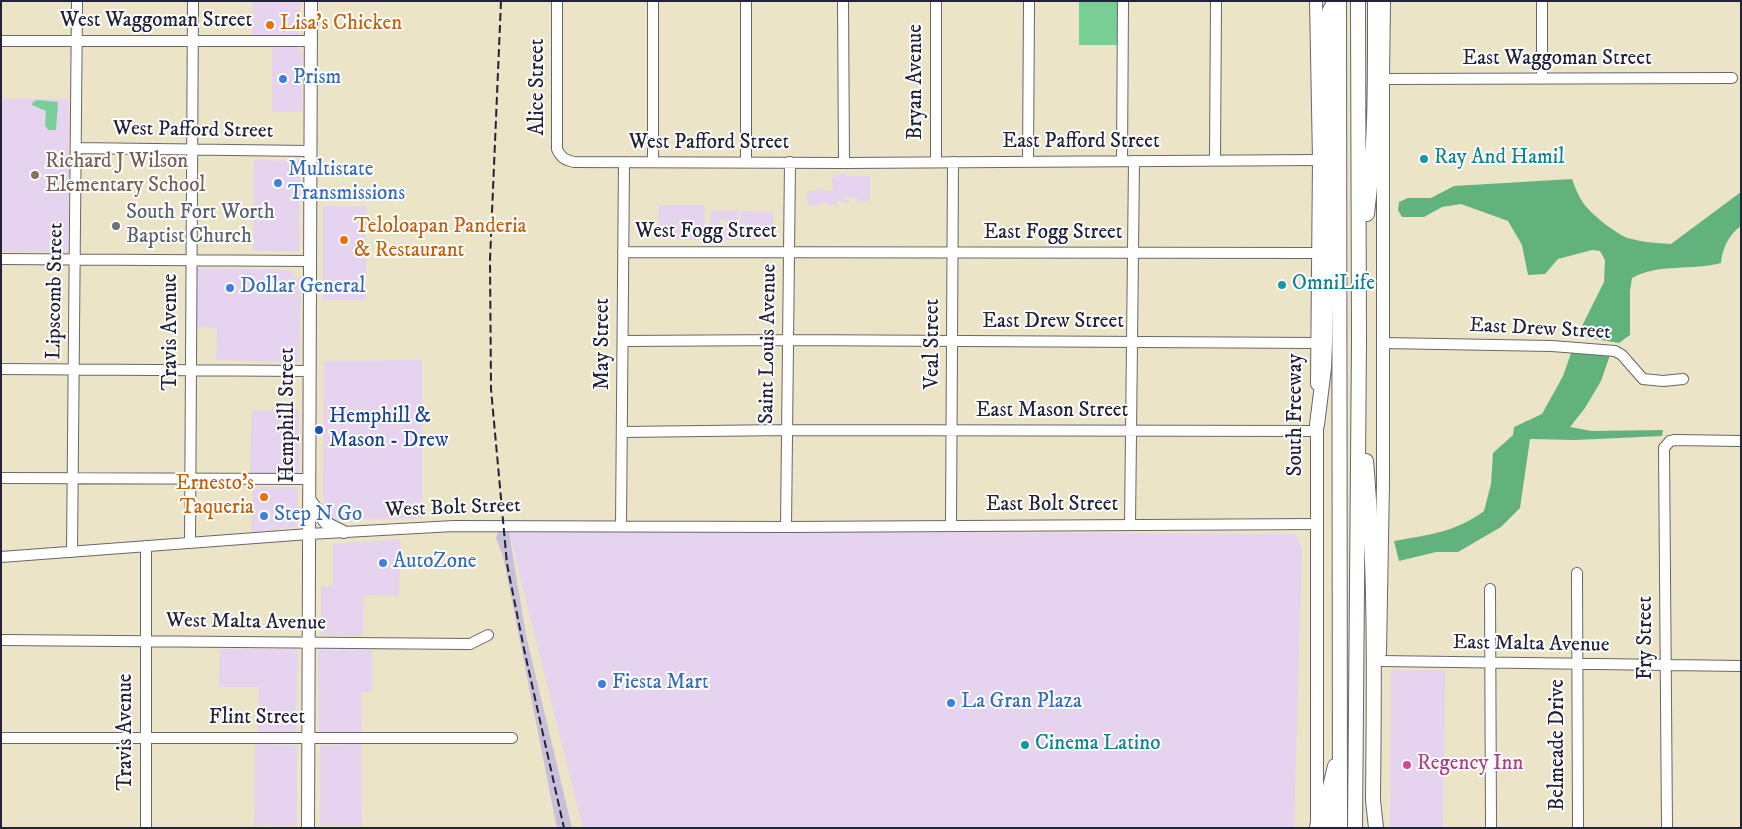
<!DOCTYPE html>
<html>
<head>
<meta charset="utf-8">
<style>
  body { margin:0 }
  #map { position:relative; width:1742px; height:829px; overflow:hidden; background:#ece4c6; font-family:"IM FELL DW Pica",serif }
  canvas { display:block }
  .frame { position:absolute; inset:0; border:2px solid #22223b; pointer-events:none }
</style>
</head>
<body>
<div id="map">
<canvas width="1742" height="829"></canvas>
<div class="frame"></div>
</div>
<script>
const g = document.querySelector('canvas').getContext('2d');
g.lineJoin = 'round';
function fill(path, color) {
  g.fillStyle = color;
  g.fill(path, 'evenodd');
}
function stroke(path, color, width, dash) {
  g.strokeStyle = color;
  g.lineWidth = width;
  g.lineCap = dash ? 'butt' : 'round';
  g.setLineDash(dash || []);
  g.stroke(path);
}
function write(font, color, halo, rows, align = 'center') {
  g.font = font + ' "IM FELL DW Pica",serif';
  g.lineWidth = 4;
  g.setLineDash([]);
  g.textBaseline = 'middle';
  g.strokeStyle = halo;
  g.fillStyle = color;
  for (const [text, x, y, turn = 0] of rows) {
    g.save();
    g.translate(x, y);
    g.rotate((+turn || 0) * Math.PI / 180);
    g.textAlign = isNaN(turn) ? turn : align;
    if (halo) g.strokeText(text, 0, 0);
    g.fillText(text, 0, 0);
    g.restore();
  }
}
fill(new Path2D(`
  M 253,1 L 300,1 L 300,37 L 252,37 Z
  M 272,46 L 296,47 L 302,51 L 302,112 L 272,112 Z
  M 1,99 L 69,99 L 68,252 L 1,252 Z
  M 254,160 L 300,161 L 299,251 L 253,251 Z
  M 841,173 L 846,173 L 846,176 L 870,176 L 870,201 L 857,201 L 857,198 L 845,196 L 844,200 L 849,200 L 849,203 L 837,201 L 837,205 L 828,205 L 827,202 L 822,202 L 822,205 L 807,206 L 807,191 L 817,191 L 817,189 L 821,188 L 822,191 L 833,191 L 832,180 L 833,177 L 836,177 L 836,175 L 841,175 Z
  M 659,205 L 704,205 L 705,240 L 659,239 Z
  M 323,206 L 366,206 L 366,300 L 323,300 Z
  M 711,211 L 738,211 L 738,220 L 720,220 L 720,225 L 740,225 L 740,211 L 773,212 L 773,231 L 767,231 L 767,238 L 757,238 L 757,240 L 726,240 L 725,242 L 716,242 L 716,234 L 721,232 L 710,231 Z
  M 197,268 L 293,270 L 293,277 L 301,277 L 299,362 L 216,360 L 217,328 L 195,327 Z
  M 422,360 L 422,519 L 333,520 L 323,512 L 324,361 Z
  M 252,410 L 299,410 L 299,474 L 250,473 Z
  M 253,487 L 298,487 L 297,527 L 251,532 Z
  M 649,531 L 1296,534 L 1302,550 L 1294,828 L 583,828 L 509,532 Z
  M 401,539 L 399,596 L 364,595 L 363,636 L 321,636 L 321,587 L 333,586 L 333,544 Z
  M 220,649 L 296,649 L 298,652 L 296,733 L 258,734 L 259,687 L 219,687 Z
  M 318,650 L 372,650 L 372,692 L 361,693 L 362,732 L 319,732 Z
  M 1391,670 L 1445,670 L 1443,828 L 1390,828 Z
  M 255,744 L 295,745 L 297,747 L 297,822 L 295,825 L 254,826 Z
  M 361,744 L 362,826 L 320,826 L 320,745 Z`), '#e5d3f0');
fill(new Path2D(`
  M 498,532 L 509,532 L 526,635 L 572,828 L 557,828 L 503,556 L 496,538 Z`), '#c7c0d8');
fill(new Path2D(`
  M 1079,1 L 1120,1 L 1120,45 L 1079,45 Z
  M 37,100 L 58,102 L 56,130 L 48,130 L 45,125 L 46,111 L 32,105 L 33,102 Z`), '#78cf95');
fill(new Path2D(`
  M 1572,179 C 1575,187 1578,195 1582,201 C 1587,211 1617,235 1628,238 C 1641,242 1656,243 1671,244 L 1741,192 L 1741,226 C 1729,234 1722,249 1721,263 C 1692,271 1658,263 1632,278 L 1630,291 L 1630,335 L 1619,343 L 1577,336 L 1604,282 L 1605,260 L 1600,251 L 1592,250 L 1558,259 L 1545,274 L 1528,275 L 1522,245 L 1508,221 L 1461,204 L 1442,207 L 1424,217 L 1402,217 L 1398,210 L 1399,202 L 1408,198 L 1431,198 L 1454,186 Z
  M 1571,353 L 1610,355 L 1601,381 L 1585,408 L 1570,427 L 1592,431 L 1663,430 L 1662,436 L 1575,440 L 1530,439 L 1520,508 L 1501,527 L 1458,552 L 1436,552 L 1399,561 L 1394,541 C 1428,535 1456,532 1484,511 L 1491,484 L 1493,453 L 1513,435 L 1514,427 L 1542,414 L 1563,376 Z`), '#62b27e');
const minor = new Path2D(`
  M 557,1 L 557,149 C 561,158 565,160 574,162 L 844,163 L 1319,160
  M 653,1 L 653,162
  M 843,1 L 844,163
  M 1,41 L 310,41
  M 1383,79 L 1732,78
  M 1542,79 L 1542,1
  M 76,148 L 310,151
  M 1215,160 L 1216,1
  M 1122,161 L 1123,1
  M 746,162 L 746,1
  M 936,162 L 936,1
  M 1028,162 L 1029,1
  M 623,252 L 1317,253
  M 1,259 L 309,261
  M 623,341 L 788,340 L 1317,343
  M 1383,343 L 1552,346 L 1615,351 L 1622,355 L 1643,379 L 1663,381 L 1683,379
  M 1,369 L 309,371
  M 622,432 L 787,430 L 1317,431
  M 1,478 L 309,479
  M 951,525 L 953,162
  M 1130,525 L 1134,161
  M 621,526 L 624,162
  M 786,527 L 790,162
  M 190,543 L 193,1
  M 72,552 L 77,1
  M 1,557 L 309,534 L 454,526 L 786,527 L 1318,524
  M 1577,573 L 1578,828
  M 1490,589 L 1491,828
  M 1,640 L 470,644 L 488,635
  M 1380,661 L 1741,666
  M 1,738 L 512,738
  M 146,828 L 146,546
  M 1667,828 L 1664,448 L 1670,441 L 1675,440 L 1741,441`);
const major = new Path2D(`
  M 1316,1 L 1319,160 L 1317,384
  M 309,499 L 326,523 L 344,532
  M 1380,653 L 1383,483 L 1383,79 L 1384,1
  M 308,828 L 311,1
  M 1316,828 L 1317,821 L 1317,416`);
const highway = new Path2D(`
  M 1339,1 L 1340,828
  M 1367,214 C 1376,144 1375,72 1375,1
  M 1317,425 L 1324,368 L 1325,341 L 1328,35 L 1329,12 L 1335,1
  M 1366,461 C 1376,574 1374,687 1373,800 L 1376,828
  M 1328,828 L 1329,791 L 1335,766
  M 1355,828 L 1359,341 L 1358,1`);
stroke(minor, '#69666c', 12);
stroke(major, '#69666c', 14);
stroke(highway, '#69666c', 16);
stroke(minor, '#fff', 10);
stroke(major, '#fff', 12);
stroke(highway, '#fff', 14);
stroke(new Path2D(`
  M 501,1 L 490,260 L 491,389 L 507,564 L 524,649 L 564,828`), '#22223b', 2, [8, 4]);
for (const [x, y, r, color] of [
  [270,25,5,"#e8710a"],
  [283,79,5,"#3f7fe0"],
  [1424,159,5,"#0f9aa8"],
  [35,175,5,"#8d6e63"],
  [278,183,5,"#3f7fe0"],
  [116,226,5,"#6b7280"],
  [344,240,5,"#e8710a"],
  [1282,285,5,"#0f9aa8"],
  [230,288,5,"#3f7fe0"],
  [319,430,5,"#1a4fb4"],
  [264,497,5,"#e8710a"],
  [264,516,5,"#3f7fe0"],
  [383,563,5,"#3f7fe0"],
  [602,684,5,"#3f7fe0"],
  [951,703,5,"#3f7fe0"],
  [1025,745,5,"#0f9aa8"],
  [1407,765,5,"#d1479c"]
]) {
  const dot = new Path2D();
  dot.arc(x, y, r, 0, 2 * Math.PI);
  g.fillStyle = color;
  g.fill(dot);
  stroke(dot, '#fff', 2);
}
write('21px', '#22223b', '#fff', [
  ["West Waggoman Street",156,22],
  ["East Waggoman Street",1557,60],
  ["Bryan Avenue",917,82,-90],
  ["Alice Street",539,87,-90],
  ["West Pafford Street",193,131,1],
  ["East Pafford Street",1081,143],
  ["West Pafford Street",709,144],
  ["West Fogg Street",706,233],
  ["East Fogg Street",1053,234],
  ["Lipscomb Street",56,291,-89],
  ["East Drew Street",1053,323],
  ["East Drew Street",1540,330,3],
  ["Travis Avenue",172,332,-90],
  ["May Street",604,344,-90],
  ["Saint Louis Avenue",769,344,-89],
  ["Veal Street",934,344,-90],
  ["East Mason Street",1052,412],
  ["Hemphill Street",289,415,-90],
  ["South Freeway",1297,415,-90],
  ["East Bolt Street",1052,506],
  ["West Bolt Street",453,509,-2],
  ["West Malta Avenue",246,623,1],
  ["Fry Street",1647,638,-90],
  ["East Malta Avenue",1531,645,1],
  ["Flint Street",257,719],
  ["Travis Avenue",127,732,-90],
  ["Belmeade Drive",1559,745,-90]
]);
write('21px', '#c56008', '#fff', [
  ["Lisa's Chicken",280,25],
  ["Teloloapan Panderia",354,228],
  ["& Restaurant",354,252],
  ["Ernesto's",254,485,"right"],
  ["Taqueria",254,509,"right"]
], 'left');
write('21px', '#366cbe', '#fff', [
  ["Prism",293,79],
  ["Multistate",288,171],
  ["Transmissions",288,195],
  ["Dollar General",240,288],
  ["Step N Go",274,516],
  ["AutoZone",393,563],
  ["Fiesta Mart",612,684],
  ["La Gran Plaza",961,703]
], 'left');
write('21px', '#0d838f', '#fff', [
  ["Ray And Hamil",1434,159],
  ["OmniLife",1292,285],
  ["Cinema Latino",1035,745]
], 'left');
write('21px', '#785e54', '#fff', [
  ["Richard J Wilson",45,163],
  ["Elementary School",45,187]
], 'left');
write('21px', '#5b616d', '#fff', [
  ["South Fort Worth",126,214],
  ["Baptist Church",126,238]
], 'left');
write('21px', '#164399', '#fff', [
  ["Hemphill &",329,418],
  ["Mason - Drew",329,442]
], 'left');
write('21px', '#b23c85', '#fff', [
  ["Regency Inn",1417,765]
], 'left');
</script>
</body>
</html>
